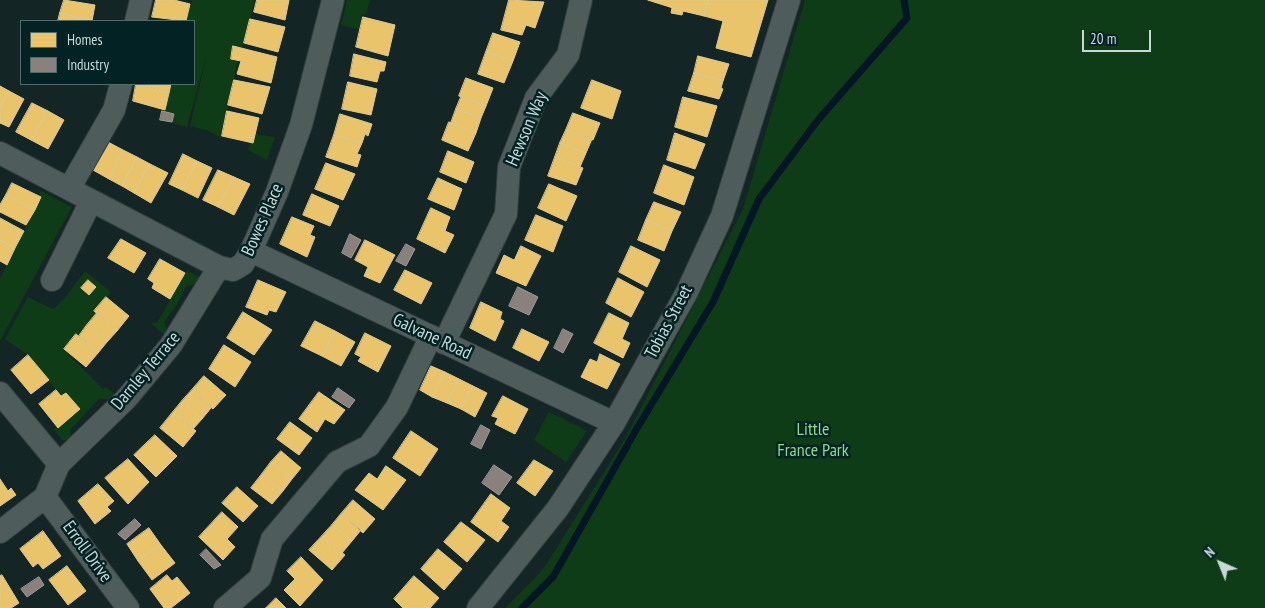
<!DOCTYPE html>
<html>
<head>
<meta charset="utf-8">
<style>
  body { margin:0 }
  #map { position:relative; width:1265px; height:608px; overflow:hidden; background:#132525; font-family:"PT Sans Narrow",sans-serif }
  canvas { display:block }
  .legend { position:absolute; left:20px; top:20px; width:175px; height:65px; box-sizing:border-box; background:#022223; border:1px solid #516b6b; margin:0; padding:6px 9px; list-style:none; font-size:15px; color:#c7d8d8 }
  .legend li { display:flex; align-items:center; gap:10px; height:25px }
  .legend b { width:25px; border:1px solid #516b6b }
  .north { position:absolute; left:1195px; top:538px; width:50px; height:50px; -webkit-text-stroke:4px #022223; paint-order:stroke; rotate:316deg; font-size:14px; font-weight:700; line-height:20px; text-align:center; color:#c7d8d8 }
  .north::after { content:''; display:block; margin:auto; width:18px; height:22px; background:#c7d8d8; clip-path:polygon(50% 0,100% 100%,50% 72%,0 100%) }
  .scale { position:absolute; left:1082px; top:30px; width:69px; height:22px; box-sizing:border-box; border:2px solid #c7d8d8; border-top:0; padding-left:6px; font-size:15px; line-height:18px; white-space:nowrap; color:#c7d8d8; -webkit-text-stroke:4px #022223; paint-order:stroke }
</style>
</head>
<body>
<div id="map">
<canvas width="1265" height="608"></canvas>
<ul class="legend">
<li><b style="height:14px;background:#e9c46a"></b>Homes</li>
<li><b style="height:14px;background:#8a817c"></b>Industry</li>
</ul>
<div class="north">N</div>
<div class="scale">20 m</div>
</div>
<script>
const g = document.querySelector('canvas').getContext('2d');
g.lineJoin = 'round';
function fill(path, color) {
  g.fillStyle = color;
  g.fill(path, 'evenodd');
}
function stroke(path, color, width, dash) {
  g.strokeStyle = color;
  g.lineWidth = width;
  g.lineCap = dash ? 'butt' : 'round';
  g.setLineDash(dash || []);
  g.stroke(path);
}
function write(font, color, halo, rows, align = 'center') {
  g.font = font + ' "PT Sans Narrow",sans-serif';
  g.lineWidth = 5;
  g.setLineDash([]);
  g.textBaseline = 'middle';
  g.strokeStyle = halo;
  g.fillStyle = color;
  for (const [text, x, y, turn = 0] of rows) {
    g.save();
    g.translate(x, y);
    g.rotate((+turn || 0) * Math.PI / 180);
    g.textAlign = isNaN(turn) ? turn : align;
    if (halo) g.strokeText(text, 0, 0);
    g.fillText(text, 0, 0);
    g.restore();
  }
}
fill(new Path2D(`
  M 192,0 L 255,0 L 242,49 L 233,47 L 231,59 L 238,60 L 221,138 L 209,131 L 190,126 L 207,54 L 187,127 L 172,123 L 174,114 L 165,112 L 171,84 L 194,84 L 194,21 L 186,21 Z
  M 347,0 L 370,0 L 366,15 L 362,14 L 359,29 L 341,25 Z
  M 805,0 L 1265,0 L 1265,608 L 505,608 L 544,568 L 626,437 L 743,209 Z
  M 255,134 L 275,137 L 267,160 L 248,150 L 250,143 L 253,143 Z
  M 41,191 L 72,207 L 0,341 L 0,278 L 41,198 L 38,196 Z
  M 187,270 L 202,279 L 199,284 L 186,286 L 176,306 L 164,322 L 167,332 L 164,335 L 151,323 L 157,323 Z
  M 85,271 L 111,292 L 94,311 L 97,313 L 79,336 L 76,334 L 63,349 L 103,389 L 106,387 L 116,395 L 112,399 L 99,399 L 70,430 L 71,440 L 62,440 L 54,429 L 80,409 L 66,393 L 61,396 L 28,355 L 5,339 L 28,297 L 53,309 L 64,299 Z
  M 549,412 L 587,431 L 566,462 L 534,440 Z`), '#0e3c16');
const homes = new Path2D(`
  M 64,0 L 95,5 L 92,21 L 60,13 Z
  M 156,0 L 174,0 L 190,4 L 186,21 L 152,17 Z
  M 257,0 L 289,0 L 285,20 L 254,12 Z
  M 509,0 L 544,2 L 535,28 L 526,25 L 522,35 L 501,30 Z
  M 648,0 L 708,0 L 704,16 L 683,11 L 682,15 L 671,13 L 672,8 Z
  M 708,0 L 768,0 L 751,57 L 716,48 L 723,21 L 704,16 Z
  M 60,13 L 92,21 L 58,21 Z
  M 363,17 L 395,25 L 388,56 L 356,47 Z
  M 250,19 L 285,27 L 278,52 L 244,43 Z
  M 493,33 L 520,42 L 513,61 L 486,52 Z
  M 233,46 L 277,57 L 271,83 L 237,74 L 241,61 L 231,59 Z
  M 486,52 L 513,61 L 504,83 L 478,74 Z
  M 354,54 L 386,62 L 384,71 L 380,71 L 377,82 L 350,76 Z
  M 698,56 L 729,64 L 723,81 L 694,73 Z
  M 694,73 L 723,81 L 721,88 L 723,89 L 719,99 L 688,91 Z
  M 466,78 L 493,88 L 486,106 L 459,96 Z
  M 234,80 L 270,87 L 262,114 L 228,105 Z
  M 592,80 L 621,91 L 612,119 L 581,108 Z
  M 348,82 L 377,89 L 371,115 L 342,109 Z
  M 136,84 L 169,93 L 165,110 L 133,101 Z
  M 138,84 L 171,84 L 169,93 Z
  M 0,86 L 9,91 L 0,107 Z
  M 9,91 L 24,99 L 9,127 L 0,123 L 0,107 Z
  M 461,97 L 486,106 L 481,118 L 456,109 Z
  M 683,97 L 717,106 L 707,137 L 675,127 Z
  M 32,103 L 48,111 L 31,140 L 16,132 Z
  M 456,109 L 481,118 L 476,133 L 451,123 Z
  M 48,111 L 64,120 L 48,149 L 31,140 Z
  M 227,111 L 259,118 L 253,143 L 222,136 Z
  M 573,113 L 600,123 L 593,140 L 566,130 Z
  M 340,114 L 372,124 L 368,136 L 365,134 L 362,143 L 334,135 Z
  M 449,122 L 476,133 L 468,151 L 442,140 Z
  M 566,130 L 592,139 L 586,153 L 560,143 Z
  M 675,133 L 705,144 L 695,169 L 667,160 Z
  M 334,135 L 362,143 L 357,154 L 361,155 L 357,167 L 326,157 Z
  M 108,142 L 123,150 L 109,179 L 93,170 Z
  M 560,143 L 586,153 L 580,167 L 555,157 Z
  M 123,150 L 137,157 L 122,186 L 109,179 Z
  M 448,151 L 474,162 L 466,183 L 440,172 Z
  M 183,154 L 197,161 L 182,190 L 169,184 Z
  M 137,157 L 150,164 L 134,193 L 122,186 Z
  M 555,157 L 583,168 L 576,185 L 548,176 Z
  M 197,161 L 212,168 L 198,198 L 182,190 Z
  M 326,163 L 355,174 L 343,200 L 315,189 Z
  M 150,164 L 168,173 L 151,203 L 134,193 Z
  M 664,165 L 694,177 L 684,205 L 654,193 Z
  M 218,170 L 234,177 L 218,207 L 203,200 Z
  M 234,177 L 250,184 L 234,215 L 218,207 Z
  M 438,178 L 462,189 L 454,210 L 428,199 Z
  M 12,183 L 41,197 L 35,210 L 6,195 Z
  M 549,184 L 577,196 L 566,221 L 538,208 Z
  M 312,194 L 339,206 L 330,226 L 303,215 Z
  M 6,195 L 35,210 L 26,225 L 0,212 L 0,205 Z
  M 654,202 L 681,212 L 672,231 L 646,220 Z
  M 431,208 L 450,217 L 445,231 L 454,235 L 445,253 L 417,239 Z
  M 536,215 L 563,226 L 553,252 L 525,240 Z
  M 292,217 L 314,226 L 310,235 L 315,237 L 307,257 L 280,244 Z
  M 0,218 L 24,231 L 15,248 L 0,240 Z
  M 646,220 L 672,231 L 664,251 L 638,240 Z
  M 121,239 L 146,253 L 134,273 L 108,258 Z
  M 0,240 L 15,248 L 7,265 L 0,261 Z
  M 365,240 L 395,255 L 380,283 L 364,276 L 368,267 L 355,260 Z
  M 521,246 L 541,256 L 526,286 L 496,273 L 504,255 L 514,260 Z
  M 631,246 L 660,260 L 647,287 L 619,272 Z
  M 160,259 L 185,273 L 170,299 L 152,288 L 154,283 L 148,279 Z
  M 405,270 L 432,283 L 421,304 L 394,290 Z
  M 618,278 L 644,292 L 631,317 L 606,303 Z
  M 88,280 L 96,287 L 89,295 L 81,288 Z
  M 258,280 L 286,292 L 276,312 L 269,310 L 267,315 L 246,307 Z
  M 106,297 L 129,316 L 117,331 L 94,311 Z
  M 481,302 L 502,312 L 500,319 L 504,321 L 495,341 L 470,328 Z
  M 243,312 L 272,330 L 254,355 L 227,338 Z
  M 97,313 L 117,331 L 107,342 L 87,325 Z
  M 609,313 L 629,323 L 622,339 L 630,343 L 623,358 L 594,343 Z
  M 315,321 L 335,331 L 322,356 L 301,346 Z
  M 87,325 L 107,342 L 98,353 L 79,336 Z
  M 522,329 L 549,342 L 539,361 L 513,348 Z
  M 335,331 L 355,342 L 341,366 L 322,356 Z
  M 365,333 L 391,346 L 378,372 L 358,361 L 361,357 L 355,354 Z
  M 76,334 L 98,353 L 86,367 L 64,349 Z
  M 224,345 L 251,362 L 235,387 L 209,369 Z
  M 600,354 L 620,364 L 607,389 L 581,377 L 590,359 L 597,362 Z
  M 28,355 L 49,380 L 31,394 L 11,370 Z
  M 431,366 L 445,372 L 432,397 L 420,390 Z
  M 445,372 L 459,379 L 447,403 L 432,397 Z
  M 204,376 L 226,395 L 213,409 L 191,391 Z
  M 459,379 L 473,386 L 461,409 L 447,403 Z
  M 473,386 L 487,393 L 475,417 L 461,409 Z
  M 56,390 L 61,396 L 66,393 L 80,409 L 58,428 L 39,404 Z
  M 191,391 L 211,408 L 202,419 L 182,401 Z
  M 319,392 L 345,410 L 334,424 L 325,419 L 317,432 L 299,419 Z
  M 503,396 L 528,409 L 515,434 L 495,424 L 498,418 L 492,416 Z
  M 182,401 L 202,419 L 193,429 L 173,412 Z
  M 173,412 L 196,431 L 183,447 L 160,428 Z
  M 290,422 L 312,438 L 299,455 L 277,439 Z
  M 411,431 L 438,449 L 420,476 L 393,458 Z
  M 155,435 L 177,456 L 156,477 L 134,455 Z
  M 281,451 L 301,468 L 292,479 L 271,462 Z
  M 128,459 L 149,482 L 128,504 L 105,478 Z
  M 534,460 L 553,471 L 535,496 L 517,483 Z
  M 271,462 L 292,479 L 283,491 L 262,474 Z
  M 386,466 L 406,480 L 383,510 L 355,490 L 369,473 L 377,479 Z
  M 262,474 L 283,491 L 272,504 L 251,488 Z
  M 0,479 L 8,491 L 11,488 L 16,495 L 0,506 Z
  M 98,484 L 114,501 L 107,507 L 111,511 L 95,524 L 78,501 Z
  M 237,487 L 258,506 L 243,522 L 222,503 Z
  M 491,494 L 510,508 L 501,521 L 509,527 L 498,542 L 471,522 Z
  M 353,500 L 375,519 L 363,533 L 341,514 Z
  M 222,512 L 238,527 L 227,539 L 235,547 L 223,560 L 199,537 Z
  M 341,514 L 361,530 L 352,541 L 332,525 Z
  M 461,522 L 485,540 L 467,562 L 444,542 Z
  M 332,525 L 352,541 L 342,553 L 322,536 Z
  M 149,528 L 161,545 L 138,561 L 127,544 Z
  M 43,531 L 61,556 L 43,569 L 38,563 L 33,567 L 20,549 Z
  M 322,536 L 345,555 L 332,570 L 309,550 Z
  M 161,545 L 175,563 L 152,580 L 138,561 Z
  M 438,549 L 462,569 L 444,590 L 421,569 Z
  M 301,557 L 323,580 L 300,606 L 284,590 L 295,579 L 287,571 Z
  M 67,566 L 86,591 L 68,605 L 49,580 Z
  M 2,575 L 19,603 L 11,608 L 0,608 L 0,576 Z
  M 167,575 L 172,581 L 177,577 L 190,593 L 171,608 L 164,608 L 150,589 Z
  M 414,576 L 439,598 L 430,608 L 403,608 L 394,599 Z
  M 276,598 L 286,608 L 266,608 Z`);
fill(homes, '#e9c46a');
stroke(homes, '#dfca8b', 1);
const industry = new Path2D(`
  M 162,111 L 174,114 L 172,122 L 160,120 Z
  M 350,234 L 361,240 L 351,258 L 342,253 Z
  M 406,244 L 415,249 L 406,266 L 396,261 Z
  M 518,287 L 538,297 L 529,315 L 509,306 Z
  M 563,329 L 573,334 L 563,353 L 554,348 Z
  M 338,388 L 355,400 L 349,408 L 332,397 Z
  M 481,425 L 490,430 L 481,449 L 471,444 Z
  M 494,465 L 512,477 L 499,495 L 482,483 Z
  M 135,519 L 141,525 L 125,540 L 118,534 Z
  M 206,549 L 221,565 L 214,569 L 200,555 Z
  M 39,577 L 44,585 L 27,597 L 21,589 Z`);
fill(industry, '#8a817c');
stroke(industry, '#9c9b98', 1);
stroke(new Path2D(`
  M 522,608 L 553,577 L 636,430 L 713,302 L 759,199 L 818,120 L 907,18 L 904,0`), '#041626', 7);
const minor = new Path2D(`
  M 136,21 L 141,0
  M 0,153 L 219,267 L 233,270 L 243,264 L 251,251 L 277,192 L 301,125 L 333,0
  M 69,189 L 114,110 L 121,84
  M 251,251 L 614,423
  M 52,280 L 91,201
  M 444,343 L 506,214 L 509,167 L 536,98 L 568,55 L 581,0
  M 0,393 L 59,464
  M 45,497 L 128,608
  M 0,532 L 45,497 L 59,464 L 126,399 L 171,345 L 219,267
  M 225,608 L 260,578 L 272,539 L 337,462 L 369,446 L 397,407 L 431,336
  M 478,608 L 558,508 L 587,464 L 614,423 L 687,292 L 722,216 L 789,0`);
stroke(minor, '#313e3e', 24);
stroke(minor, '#4f5c5c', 22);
write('18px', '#c7d8d8', '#022223', [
  ["Hewson Way",527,129,-67],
  ["Bowes Place",263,220,-66],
  ["Tobias Street",669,322,-62],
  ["Galvane Road",432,337,25],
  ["Darnley Terrace",146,371,-50],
  ["Erroll Drive",87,552,54]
]);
write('18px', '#87de8b', '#022223', [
  ["Little",813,430],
  ["France Park",813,451]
]);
</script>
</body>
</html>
